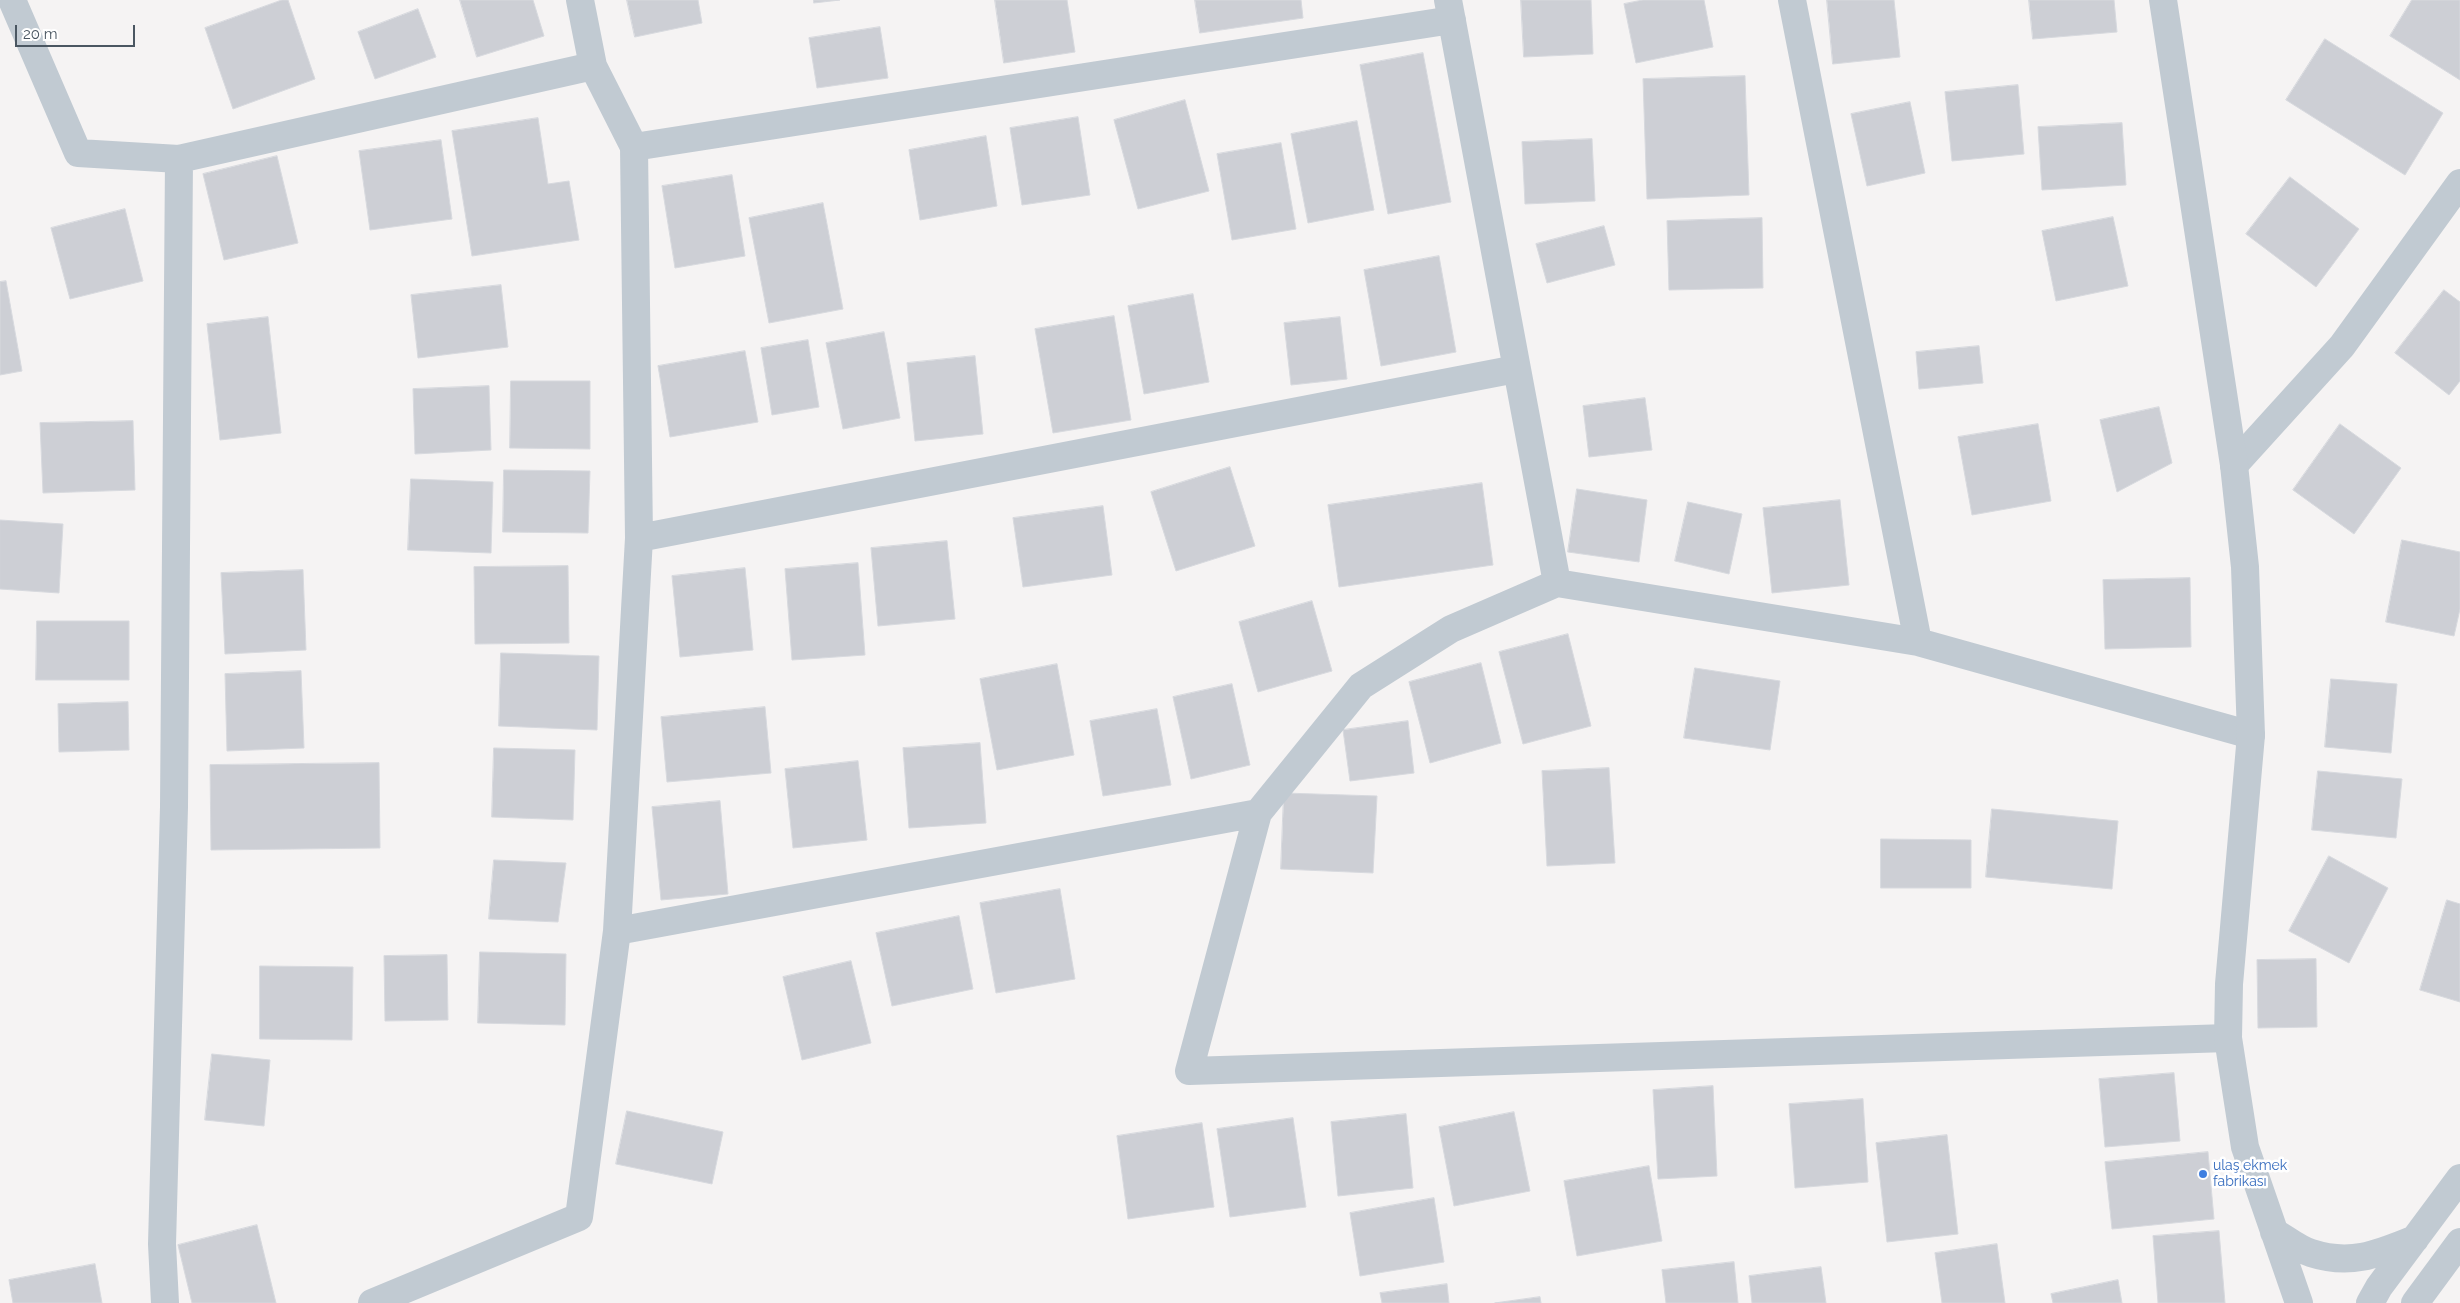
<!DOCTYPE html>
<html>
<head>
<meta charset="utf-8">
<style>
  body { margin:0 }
  #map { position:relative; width:2460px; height:1303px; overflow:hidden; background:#f5f3f3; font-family:Raleway,sans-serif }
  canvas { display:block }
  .scale { position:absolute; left:15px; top:25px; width:120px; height:22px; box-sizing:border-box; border:2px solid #4a5661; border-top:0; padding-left:6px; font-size:15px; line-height:18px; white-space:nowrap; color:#4a5661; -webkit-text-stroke:4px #fff; paint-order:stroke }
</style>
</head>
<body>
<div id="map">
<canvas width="2460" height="1303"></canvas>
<div class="scale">20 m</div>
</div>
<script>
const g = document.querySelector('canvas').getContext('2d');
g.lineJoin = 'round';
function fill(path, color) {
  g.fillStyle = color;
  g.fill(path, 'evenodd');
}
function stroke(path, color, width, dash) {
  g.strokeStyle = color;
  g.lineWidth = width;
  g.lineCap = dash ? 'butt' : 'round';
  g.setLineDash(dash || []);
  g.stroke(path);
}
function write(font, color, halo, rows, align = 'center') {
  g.font = font + ' Raleway,sans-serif';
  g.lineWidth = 5;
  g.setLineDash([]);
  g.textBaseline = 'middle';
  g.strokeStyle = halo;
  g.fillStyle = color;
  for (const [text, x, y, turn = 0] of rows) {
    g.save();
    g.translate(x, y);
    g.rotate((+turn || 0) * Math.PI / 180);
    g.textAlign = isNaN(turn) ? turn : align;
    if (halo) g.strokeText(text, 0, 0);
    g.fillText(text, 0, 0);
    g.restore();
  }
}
const building = new Path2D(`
  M 282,0 L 288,0 L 315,79 L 233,109 L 205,28 Z
  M 460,0 L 533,0 L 544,36 L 477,57 Z
  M 627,0 L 698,0 L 702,23 L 635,37 Z
  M 814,0 L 840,0 L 814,3 Z
  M 995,0 L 1067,0 L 1075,52 L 1004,63 Z
  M 1195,0 L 1301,0 L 1303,18 L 1200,33 Z
  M 1521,0 L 1591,0 L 1593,54 L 1524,57 Z
  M 1643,0 L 1704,0 L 1713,47 L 1636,63 L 1624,4 Z
  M 1827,0 L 1894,0 L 1900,57 L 1833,64 Z
  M 2029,0 L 2114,0 L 2117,32 L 2033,39 Z
  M 2412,0 L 2460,0 L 2460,80 L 2390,36 Z
  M 418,9 L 436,57 L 375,79 L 358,32 Z
  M 880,27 L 888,78 L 817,88 L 809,38 Z
  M 2325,39 L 2443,113 L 2405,175 L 2286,100 Z
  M 1423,53 L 1451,202 L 1388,214 L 1360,65 Z
  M 1745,76 L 1749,195 L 1647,199 L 1643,79 Z
  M 2018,85 L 2024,154 L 1952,161 L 1945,92 Z
  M 1185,100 L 1209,191 L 1138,209 L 1114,120 Z
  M 1910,102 L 1925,173 L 1867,186 L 1851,114 Z
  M 1078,117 L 1090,195 L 1022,205 L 1010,128 Z
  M 538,118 L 548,184 L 569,181 L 579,240 L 472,256 L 452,131 Z
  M 1357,121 L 1374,210 L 1308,223 L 1291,134 Z
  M 2122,123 L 2126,185 L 2042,190 L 2038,127 Z
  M 986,136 L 997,206 L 920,220 L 909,150 Z
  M 1592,139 L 1595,201 L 1525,204 L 1522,142 Z
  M 441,140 L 452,219 L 370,230 L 359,151 Z
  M 1281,143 L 1296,229 L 1232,240 L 1217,154 Z
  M 277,156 L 298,243 L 224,260 L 203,174 Z
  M 732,175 L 745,256 L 675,268 L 662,186 Z
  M 2290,177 L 2359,229 L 2316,287 L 2246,234 Z
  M 823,203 L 843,309 L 769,323 L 749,218 Z
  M 125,209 L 143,281 L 70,299 L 51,228 Z
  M 2113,217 L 2128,286 L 2056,301 L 2042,231 Z
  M 1762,218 L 1763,288 L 1669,290 L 1667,221 Z
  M 1604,226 L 1615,265 L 1547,283 L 1536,244 Z
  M 1439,256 L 1456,352 L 1381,366 L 1364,270 Z
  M 6,281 L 22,371 L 0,375 L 0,282 Z
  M 501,285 L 508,347 L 418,358 L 411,295 Z
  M 2444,290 L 2460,302 L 2460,381 L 2449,395 L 2395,353 Z
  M 1193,294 L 1209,382 L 1144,394 L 1128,306 Z
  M 1114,316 L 1131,420 L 1053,433 L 1035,329 Z
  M 268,317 L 281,433 L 220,440 L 207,324 Z
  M 1340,317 L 1347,379 L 1291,385 L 1284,323 Z
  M 884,332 L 900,418 L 843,429 L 826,343 Z
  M 808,340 L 819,407 L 772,415 L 761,348 Z
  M 1979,346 L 1983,383 L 1919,389 L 1916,352 Z
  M 745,351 L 758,422 L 670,437 L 658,366 Z
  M 975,356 L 983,434 L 915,441 L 907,363 Z
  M 511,381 L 590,381 L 590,449 L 510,448 Z
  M 489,386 L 491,450 L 415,454 L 413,389 Z
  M 1645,398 L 1652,450 L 1589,457 L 1583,406 Z
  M 2159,407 L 2172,463 L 2117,492 L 2100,420 Z
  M 133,421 L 135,490 L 43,493 L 40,423 Z
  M 2038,424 L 2051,501 L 1972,515 L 1958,437 Z
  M 2340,424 L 2401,468 L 2354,534 L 2293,490 Z
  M 1230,467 L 1255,546 L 1176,571 L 1151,492 Z
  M 504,470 L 590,471 L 588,533 L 503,532 Z
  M 411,479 L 493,482 L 491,553 L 408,550 Z
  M 1482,483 L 1493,565 L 1339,587 L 1328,505 Z
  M 1577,489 L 1647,500 L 1639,562 L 1568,552 Z
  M 1840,500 L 1849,585 L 1772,593 L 1763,508 Z
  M 1688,502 L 1742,514 L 1729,574 L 1675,561 Z
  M 1103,506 L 1112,575 L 1023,587 L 1013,518 Z
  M 0,520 L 63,524 L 59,593 L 0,589 Z
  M 2402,540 L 2460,552 L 2460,609 L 2454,636 L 2386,622 Z
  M 947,541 L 955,619 L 878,626 L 871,548 Z
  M 858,563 L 865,655 L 792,660 L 785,569 Z
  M 568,566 L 569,643 L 475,644 L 474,567 Z
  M 745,568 L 753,650 L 680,657 L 672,576 Z
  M 303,570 L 306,650 L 225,654 L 221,573 Z
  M 2190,578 L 2191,647 L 2105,649 L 2103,580 Z
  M 1312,601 L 1332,671 L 1258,692 L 1239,622 Z
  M 37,621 L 129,621 L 129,680 L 36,680 Z
  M 1568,634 L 1591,726 L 1523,744 L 1499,652 Z
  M 501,653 L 599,656 L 597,730 L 499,726 Z
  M 1481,663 L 1501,743 L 1430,763 L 1409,682 Z
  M 1057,664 L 1074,755 L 997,770 L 980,679 Z
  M 1695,668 L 1780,681 L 1770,750 L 1684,738 Z
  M 301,671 L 304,748 L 227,751 L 225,674 Z
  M 2331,679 L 2397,684 L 2391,753 L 2325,747 Z
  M 1232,684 L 1250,765 L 1191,779 L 1173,697 Z
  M 128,702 L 129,750 L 59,752 L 58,704 Z
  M 765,707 L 771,773 L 667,782 L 661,717 Z
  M 1157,709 L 1171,785 L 1103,796 L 1090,721 Z
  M 1408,721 L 1414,773 L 1350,781 L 1343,730 Z
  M 980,743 L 986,823 L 909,828 L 903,748 Z
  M 494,748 L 575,750 L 573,820 L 492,817 Z
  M 858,761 L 867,840 L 793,848 L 785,769 Z
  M 379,763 L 380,848 L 211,850 L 210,765 Z
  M 1609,768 L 1615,863 L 1547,866 L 1542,771 Z
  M 2318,771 L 2402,779 L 2396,838 L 2312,830 Z
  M 1284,793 L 1377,796 L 1373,873 L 1281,869 Z
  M 720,801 L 728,894 L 661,900 L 652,807 Z
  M 1992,809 L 2118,821 L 2112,889 L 1986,877 Z
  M 1881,839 L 1971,840 L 1971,888 L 1881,888 Z
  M 2329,856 L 2388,888 L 2349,963 L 2289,931 Z
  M 494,860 L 566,863 L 558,922 L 489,919 Z
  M 1060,889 L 1075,979 L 996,993 L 980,903 Z
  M 2447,900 L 2460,904 L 2460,1002 L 2420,990 Z
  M 959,916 L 973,989 L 892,1006 L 876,933 Z
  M 480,952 L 566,954 L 565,1025 L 478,1023 Z
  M 447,955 L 448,1020 L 385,1021 L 384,956 Z
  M 2316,959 L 2317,1027 L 2258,1028 L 2257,960 Z
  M 851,961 L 871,1043 L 802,1060 L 783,977 Z
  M 260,966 L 353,967 L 352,1040 L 260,1039 Z
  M 212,1054 L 270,1060 L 264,1126 L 205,1120 Z
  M 2174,1073 L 2180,1141 L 2105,1147 L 2099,1079 Z
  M 1713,1086 L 1717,1176 L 1658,1179 L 1653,1090 Z
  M 1863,1099 L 1868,1182 L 1795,1188 L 1789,1104 Z
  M 627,1111 L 723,1132 L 712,1184 L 616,1164 Z
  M 1514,1112 L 1530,1191 L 1454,1206 L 1439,1127 Z
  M 1406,1114 L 1413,1188 L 1338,1196 L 1331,1122 Z
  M 1293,1118 L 1306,1207 L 1230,1217 L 1217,1129 Z
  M 1202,1123 L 1214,1207 L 1128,1219 L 1117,1136 Z
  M 1947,1135 L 1958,1234 L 1887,1242 L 1876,1143 Z
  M 2208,1152 L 2214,1219 L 2112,1229 L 2105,1162 Z
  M 1649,1166 L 1662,1241 L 1577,1256 L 1564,1181 Z
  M 1434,1198 L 1444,1262 L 1360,1276 L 1350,1213 Z
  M 257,1225 L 276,1303 L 192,1303 L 178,1245 Z
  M 2219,1231 L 2225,1303 L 2158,1303 L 2153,1236 Z
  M 1997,1244 L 2005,1303 L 1942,1303 L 1935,1253 Z
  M 1734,1262 L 1738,1303 L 1666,1303 L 1662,1270 Z
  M 95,1264 L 102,1303 L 13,1303 L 9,1280 Z
  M 1821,1267 L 1826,1303 L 1752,1303 L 1749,1276 Z
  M 2118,1280 L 2122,1303 L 2053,1303 L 2051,1294 Z
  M 1447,1284 L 1449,1303 L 1382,1303 L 1380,1293 Z
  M 1540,1297 L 1541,1303 L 1495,1303 Z`);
fill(building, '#cdcfd5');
stroke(building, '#d7d9de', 1);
stroke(new Path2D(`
  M 12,0 L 78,153 L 179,159 L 593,66
  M 1448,0 L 1557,583
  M 1792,0 L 1918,642
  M 634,147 L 1452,20
  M 2234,465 L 2342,346 L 2460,183
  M 639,538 L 1516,369
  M 617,931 L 1258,813
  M 2228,1038 L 1189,1071 L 1258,813 L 1361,686 L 1451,629 L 1557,583 L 1918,642 L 2251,735
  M 165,1303 L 162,1244 L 174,807 L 179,159
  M 372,1303 L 579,1217 L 617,931 L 639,538 L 634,147 L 593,66 L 580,0`), '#c1cad2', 28);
stroke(new Path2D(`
  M 2163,0 L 2234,465 L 2245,567 L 2251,735 L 2229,984 L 2228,1038 L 2245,1147 L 2299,1303
  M 2274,1232 C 2285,1238 2298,1249 2311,1253 C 2351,1266 2378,1254 2415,1239
  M 2370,1303 L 2379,1287 L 2460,1178
  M 2415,1303 L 2460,1242`), '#c1cad2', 28);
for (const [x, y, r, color] of [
  [2203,1174,5,"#3f7fe0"]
]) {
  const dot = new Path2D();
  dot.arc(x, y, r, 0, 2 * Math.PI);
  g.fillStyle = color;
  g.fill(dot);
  stroke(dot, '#fff', 2);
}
write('14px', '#366cbe', '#fff', [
  ["ulaş ekmek",2213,1166],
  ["fabrikası",2213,1182]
], 'left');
</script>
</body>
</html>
